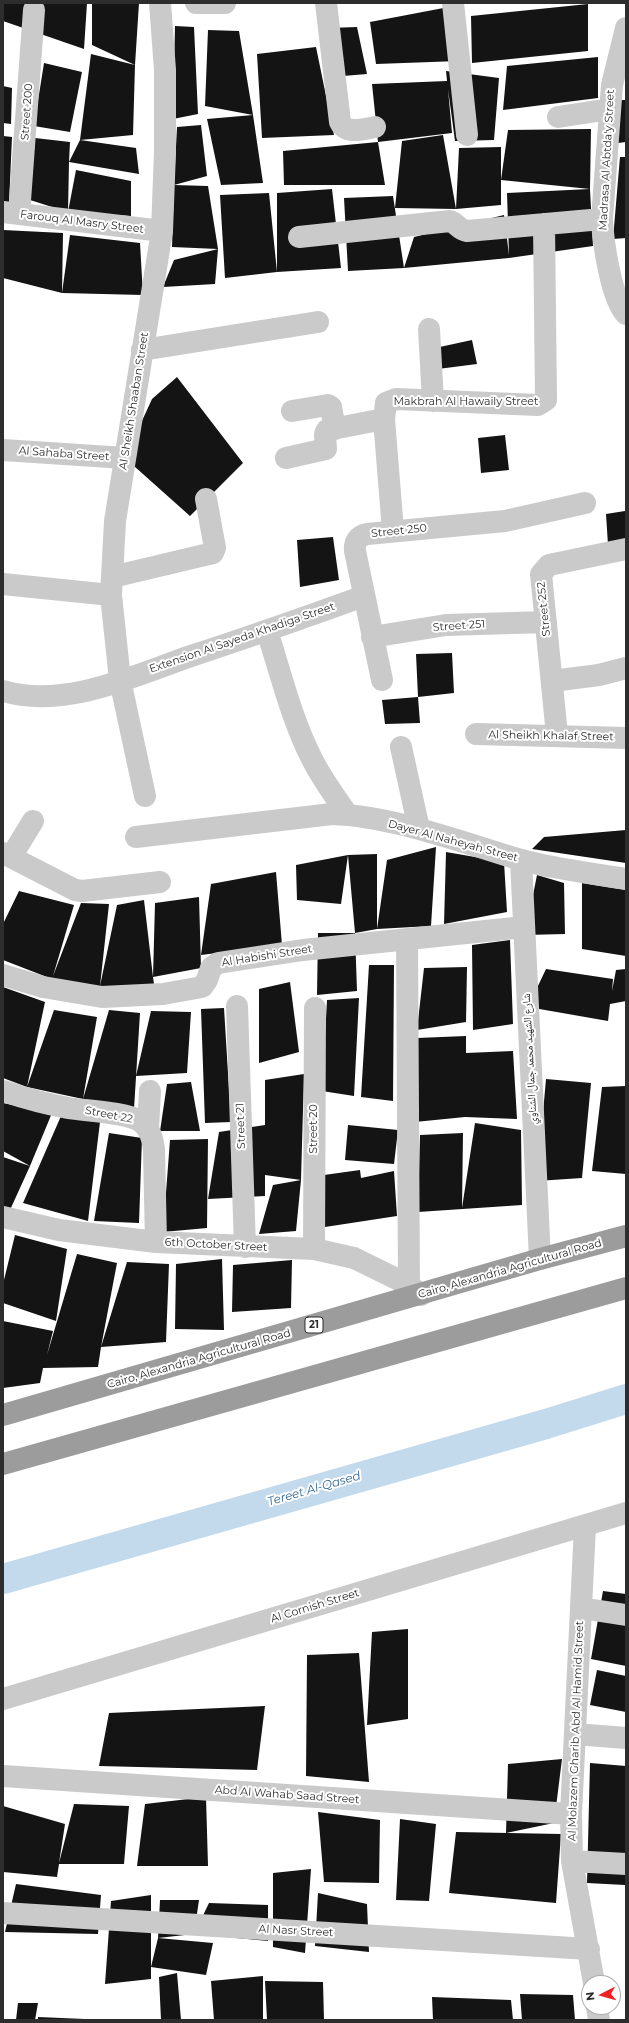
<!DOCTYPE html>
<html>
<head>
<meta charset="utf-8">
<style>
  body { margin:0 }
  #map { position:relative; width:629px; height:2023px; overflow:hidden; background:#fff; font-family:Montserrat,sans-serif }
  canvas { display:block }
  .frame { position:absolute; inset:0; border:4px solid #2d2d2d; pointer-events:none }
  .north { position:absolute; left:581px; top:1975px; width:40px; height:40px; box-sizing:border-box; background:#fff; border:1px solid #ababab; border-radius:50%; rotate:264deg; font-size:11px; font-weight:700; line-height:16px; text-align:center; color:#2d2d2d }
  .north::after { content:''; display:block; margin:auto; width:14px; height:18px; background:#f12224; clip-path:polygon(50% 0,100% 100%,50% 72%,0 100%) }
</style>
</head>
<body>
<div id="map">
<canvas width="629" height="2023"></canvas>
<div class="frame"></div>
<div class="north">N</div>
</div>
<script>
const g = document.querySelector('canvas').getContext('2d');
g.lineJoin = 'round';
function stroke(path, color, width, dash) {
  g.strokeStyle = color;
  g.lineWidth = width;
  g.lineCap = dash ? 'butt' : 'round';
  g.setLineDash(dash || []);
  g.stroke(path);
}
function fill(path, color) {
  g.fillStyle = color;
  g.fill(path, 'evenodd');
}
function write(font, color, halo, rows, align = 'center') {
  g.font = font + ' Montserrat,"Noto Naskh Arabic",sans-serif';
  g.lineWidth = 4;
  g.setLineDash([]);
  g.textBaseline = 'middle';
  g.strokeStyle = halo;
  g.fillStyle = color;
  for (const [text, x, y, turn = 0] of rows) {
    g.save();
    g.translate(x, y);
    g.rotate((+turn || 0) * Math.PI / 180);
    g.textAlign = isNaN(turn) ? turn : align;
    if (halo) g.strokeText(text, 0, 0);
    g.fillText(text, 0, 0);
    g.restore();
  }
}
stroke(new Path2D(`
  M 3,1579 L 546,1424 L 626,1399`), '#c3daed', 30);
fill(new Path2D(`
  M 3,3 L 87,3 L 84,49 L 3,21 Z
  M 92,3 L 139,3 L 135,65 L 92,45 Z
  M 588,4 L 588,51 L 472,63 L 471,16 Z
  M 454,6 L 459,61 L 376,64 L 370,22 Z
  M 175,26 L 194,27 L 198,114 L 173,119 Z
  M 357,27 L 367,74 L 343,76 L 329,28 Z
  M 208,30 L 239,31 L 253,115 L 263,183 L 221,185 L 207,119 L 253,115 L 205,106 Z
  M 316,47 L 334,135 L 262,138 L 257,54 Z
  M 91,54 L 135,65 L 133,135 L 80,140 Z
  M 598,57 L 598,98 L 503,110 L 507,66 Z
  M 44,63 L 82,72 L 70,132 L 34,126 Z
  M 446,71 L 499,78 L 494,140 L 455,141 L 448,89 L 452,133 L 378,142 L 372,84 L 447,81 Z
  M 3,86 L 12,88 L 11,124 L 3,123 Z
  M 619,100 L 626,100 L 626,142 L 618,143 Z
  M 201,125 L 207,176 L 174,185 L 208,186 L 218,249 L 215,284 L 163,287 L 174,260 L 218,249 L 172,247 L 174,185 L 177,127 Z
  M 591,129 L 590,189 L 501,180 L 501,205 L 456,209 L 395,208 L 402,141 L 443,135 L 456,209 L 459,148 L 501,147 L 501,180 L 508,130 Z
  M 3,136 L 12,137 L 9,204 L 3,203 Z
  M 35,138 L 70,142 L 69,162 L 80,140 L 136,148 L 139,174 L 69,162 L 68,212 L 30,200 Z
  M 378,142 L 385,185 L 284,185 L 283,151 Z
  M 620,157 L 626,157 L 626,238 L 613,239 Z
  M 76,170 L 131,181 L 131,216 L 68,212 Z
  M 332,189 L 341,268 L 277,272 L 277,193 Z
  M 590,189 L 593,246 L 509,258 L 404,268 L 414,237 L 504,215 L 509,255 L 507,193 Z
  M 269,193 L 277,272 L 225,278 L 220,195 Z
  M 393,196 L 404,268 L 348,271 L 344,198 Z
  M 3,230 L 63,233 L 62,293 L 70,235 L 140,243 L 143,295 L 62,293 L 3,278 Z
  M 472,340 L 477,364 L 438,369 L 435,348 Z
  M 177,377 L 243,463 L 190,516 L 125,458 L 152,399 Z
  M 505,435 L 509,470 L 481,473 L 478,438 Z
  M 625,511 L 626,542 L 608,545 L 606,514 Z
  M 333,537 L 339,580 L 300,587 L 297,540 Z
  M 452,653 L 454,693 L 418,697 L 420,723 L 385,724 L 382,700 L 418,697 L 416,654 Z
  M 626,830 L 626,863 L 532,849 L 544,837 Z
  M 436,847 L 431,926 L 377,929 L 387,860 Z
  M 446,852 L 504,862 L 507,912 L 444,924 Z
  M 377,854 L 377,929 L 355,933 L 348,855 L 341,904 L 297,900 L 296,865 L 348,855 Z
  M 276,872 L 282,945 L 201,955 L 211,884 Z
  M 537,875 L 564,883 L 565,934 L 525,935 Z
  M 582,883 L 626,890 L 626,956 L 582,949 Z
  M 19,891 L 74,905 L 53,976 L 81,903 L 109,904 L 100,986 L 117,905 L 144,900 L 153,977 L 155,903 L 199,897 L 201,968 L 153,977 L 154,984 L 100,988 L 52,979 L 3,960 L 3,924 Z
  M 318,933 L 355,933 L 357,991 L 317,995 Z
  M 510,940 L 513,1024 L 473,1030 L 472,945 Z
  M 369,965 L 394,965 L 393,1101 L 361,1097 Z
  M 467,967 L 466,1022 L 417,1030 L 424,968 Z
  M 546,969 L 613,979 L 612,991 L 616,970 L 626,969 L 626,1001 L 610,1004 L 608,1021 L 528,1007 Z
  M 290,982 L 299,1052 L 259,1063 L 259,989 Z
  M 3,987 L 45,1002 L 27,1087 L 3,1078 Z
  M 359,998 L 354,1096 L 322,1091 L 327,1000 Z
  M 224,1008 L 231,1122 L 205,1123 L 201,1009 Z
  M 54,1010 L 97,1017 L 83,1099 L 109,1010 L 140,1013 L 134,1109 L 83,1099 L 27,1087 Z
  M 151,1011 L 191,1012 L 187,1073 L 136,1076 Z
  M 466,1036 L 466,1053 L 513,1051 L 517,1119 L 465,1117 L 415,1122 L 417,1038 Z
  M 304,1074 L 301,1180 L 265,1175 L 265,1196 L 208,1199 L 219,1132 L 265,1125 L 265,1080 Z
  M 546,1079 L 591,1083 L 582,1178 L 537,1181 Z
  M 191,1082 L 200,1131 L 160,1131 L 167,1084 Z
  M 626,1086 L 626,1174 L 592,1171 L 602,1087 Z
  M 3,1103 L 52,1113 L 30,1166 L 3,1151 Z
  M 61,1116 L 100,1122 L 88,1221 L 23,1203 Z
  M 475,1123 L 521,1130 L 522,1205 L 418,1212 L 420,1135 L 463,1133 L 462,1208 Z
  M 348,1125 L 398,1130 L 394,1164 L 345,1160 Z
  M 109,1133 L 142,1138 L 139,1223 L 94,1221 Z
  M 208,1139 L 207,1228 L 163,1232 L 170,1140 Z
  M 3,1157 L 30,1166 L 10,1210 L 3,1208 Z
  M 360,1170 L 361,1178 L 394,1171 L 397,1216 L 325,1227 L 324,1175 Z
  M 301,1180 L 296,1231 L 259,1234 L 273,1185 Z
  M 15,1235 L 67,1249 L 56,1321 L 3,1303 L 3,1284 Z
  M 77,1254 L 117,1263 L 101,1347 L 127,1262 L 169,1264 L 166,1342 L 101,1347 L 98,1367 L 43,1368 L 40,1383 L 3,1388 L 3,1321 L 53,1331 L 47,1355 Z
  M 222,1259 L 224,1330 L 175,1329 L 176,1264 Z
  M 292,1260 L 291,1308 L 232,1312 L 233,1265 Z
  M 603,1591 L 626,1594 L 626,1666 L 591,1659 Z
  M 408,1629 L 408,1719 L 367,1725 L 372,1632 Z
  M 359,1653 L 369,1782 L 306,1776 L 307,1655 Z
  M 597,1670 L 626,1676 L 626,1712 L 590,1705 Z
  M 265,1706 L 257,1770 L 99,1766 L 109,1713 Z
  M 562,1759 L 554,1823 L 506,1833 L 508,1764 Z
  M 590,1763 L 626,1766 L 625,1885 L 587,1883 Z
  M 206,1797 L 208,1866 L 137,1866 L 145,1804 Z
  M 74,1804 L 129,1806 L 124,1864 L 59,1864 L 57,1877 L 3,1872 L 3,1806 L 65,1824 L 59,1863 Z
  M 318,1812 L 380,1820 L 379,1883 L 324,1882 Z
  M 400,1819 L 436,1824 L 429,1901 L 396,1900 Z
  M 456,1832 L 561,1834 L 556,1903 L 449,1893 Z
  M 311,1869 L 305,1953 L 273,1947 L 273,1873 Z
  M 16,1884 L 101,1895 L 98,1934 L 5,1932 Z
  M 318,1893 L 367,1904 L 369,1952 L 315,1946 Z
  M 151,1895 L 151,1967 L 158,1938 L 213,1943 L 206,1975 L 151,1967 L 151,1979 L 105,1984 L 111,1901 Z
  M 160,1900 L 199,1900 L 194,1934 L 158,1938 Z
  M 209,1903 L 268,1905 L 268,1941 L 194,1934 Z
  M 177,1973 L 181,2020 L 161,2020 L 159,1977 Z
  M 263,1976 L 263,2020 L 214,2020 L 211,1981 Z
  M 265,1981 L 323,1982 L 324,2020 L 267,2020 Z
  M 520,1994 L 573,1995 L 575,2020 L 522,2020 Z
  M 432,1997 L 511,2000 L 513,2020 L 433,2020 Z
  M 18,2003 L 38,2003 L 35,2020 L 16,2020 Z
  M 38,2017 L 85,2019 L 85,2020 L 38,2020 Z`), '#141414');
stroke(new Path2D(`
  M 196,3 L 225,3
  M 326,3 L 340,122 C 346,135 364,129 375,127
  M 453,3 L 467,135
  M 626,28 L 612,85 L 602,219 C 603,242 611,298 626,314
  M 558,117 L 610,109
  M 3,212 L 162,231
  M 19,214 L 34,10
  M 299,237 L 450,221 C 457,223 459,230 467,231 L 602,219
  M 429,329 L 433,401
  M 142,350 L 318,322
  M 292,411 L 328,405 L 331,407 L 335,429
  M 3,450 L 125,458
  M 286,458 L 326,449 L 325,434 L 327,430 L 384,419
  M 393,531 L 384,419 L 386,403 L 396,399 L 538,405 L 546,400 L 544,224
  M 112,577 L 213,553 L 215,548 L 206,499
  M 3,584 L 111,595
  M 267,631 C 281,674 292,721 313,761 C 323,780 335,797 348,815
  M 372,637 L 446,625 L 546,622
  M 382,680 L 355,551 C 354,542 358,536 367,534 L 505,521 L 585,503
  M 552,681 L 599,675 L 626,668
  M 3,691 C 65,709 133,676 191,656 C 249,637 306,617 364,596
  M 476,734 L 626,738
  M 557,735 L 541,574 L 549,565 L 626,549
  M 401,747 L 419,829
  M 145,796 L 120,680 L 111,595 L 115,521 L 162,231 L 165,151 L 165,70 L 160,3
  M 136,837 L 332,814 C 392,816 461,842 518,859 C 553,869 591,873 626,879
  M 3,853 L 75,890 L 82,891 L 160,882
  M 11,857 L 33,821
  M 521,860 L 540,1259
  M 407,939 L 409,1285
  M 3,975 L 43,987 L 102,997 L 163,994 L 202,987 L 207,980 L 211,968 L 218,963 L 303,950 L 524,927
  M 237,1006 L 245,1247
  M 3,1091 C 24,1098 46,1104 68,1108 C 86,1111 125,1112 140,1121 C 150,1128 153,1138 154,1150 L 156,1242
  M 148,1129 L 150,1091
  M 3,1217 L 59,1230 L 156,1242 L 314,1249 L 354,1258 L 409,1285 L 421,1295
  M 314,1249 L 315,1008
  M 585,1526 L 571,1814 L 572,1861 L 594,1983
  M 581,1608 L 626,1615
  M 575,1734 L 626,1738
  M 3,1776 L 571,1814
  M 572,1861 L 626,1864
  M 3,1913 L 589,1949
  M 597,2007 L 599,2020`), '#cacaca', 22);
stroke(new Path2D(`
  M 3,1699 L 626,1513`), '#cacaca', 22);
stroke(new Path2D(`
  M 3,1415 L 540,1259 L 626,1236
  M 3,1464 L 626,1288`), '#9c9c9c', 22);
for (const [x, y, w] of [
  [314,1325,18]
]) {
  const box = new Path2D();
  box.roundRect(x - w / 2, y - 8, w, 16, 3);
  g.fillStyle = '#fff';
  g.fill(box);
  stroke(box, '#2d2d2d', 1);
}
write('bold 10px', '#2d2d2d', null, [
  ["21",314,1325]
]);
write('11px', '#2d2d2d', '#fff', [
  ["Street 200",27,112,-86],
  ["Madrasa Al Abtda'y Street",607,160,-87],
  ["Farouq Al Masry Street",82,222,7],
  ["Al Sheikh Shaaban Street",134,401,-81],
  ["Makbrah Al Hawaily Street",466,402],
  ["Al Sahaba Street",64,454,4],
  ["Street 250",399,531,-6],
  ["Street 252",544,609,-96],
  ["Street 251",459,626,-4],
  ["Extension Al Sayeda Khadiga Street",242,638,-19],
  ["Al Sheikh Khalaf Street",551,736,1],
  ["Dayer Al Naheyah Street",453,841,15],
  ["Al Habishi Street",267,956,-9],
  ["شارع الشهيد محمد جمال الشناوي",530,1059,-93],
  ["Street 22",109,1115,11],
  ["Street 21",241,1126,-92],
  ["Street 20",314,1129,-90],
  ["6th October Street",216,1245,3],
  ["Cairo, Alexandria Agricultural Road",510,1269,-16],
  ["Cairo, Alexandria Agricultural Road",199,1359,-16],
  ["Al Cornish Street",315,1606,-17],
  ["Al Molazem Gharib Abd Al Hamid Street",576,1731,-88],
  ["Abd Al Wahab Saad Street",287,1795,4],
  ["Al Nasr Street",296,1931,3]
]);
write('italic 12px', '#366993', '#fff', [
  ["Tereet Al-Qased",314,1489,-16]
]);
</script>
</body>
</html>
